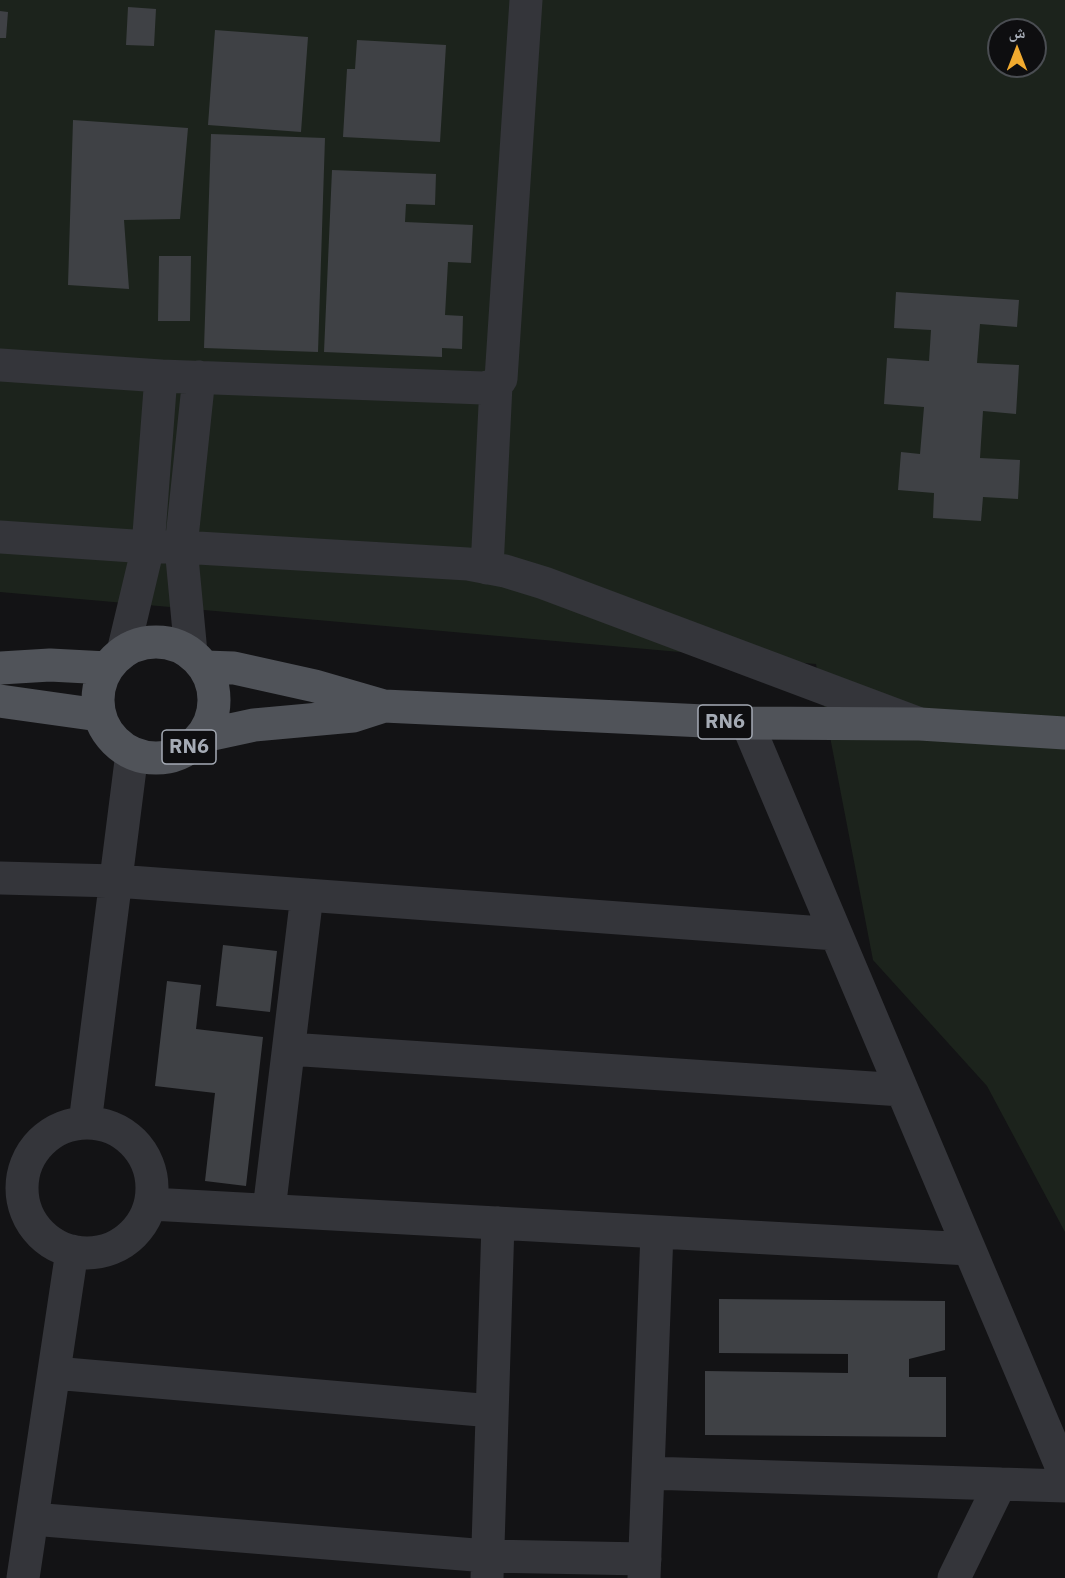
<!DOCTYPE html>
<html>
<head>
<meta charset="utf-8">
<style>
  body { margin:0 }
  #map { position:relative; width:1065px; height:1578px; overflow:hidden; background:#131315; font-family:"IBM Plex Sans","Noto Naskh Arabic",sans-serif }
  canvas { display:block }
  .north { position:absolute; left:987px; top:18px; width:60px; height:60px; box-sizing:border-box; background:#0e0e10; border:2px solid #4a4d52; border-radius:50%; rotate:0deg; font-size:16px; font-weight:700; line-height:24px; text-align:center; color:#a5abb5 }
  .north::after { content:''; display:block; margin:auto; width:21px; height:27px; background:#f1aa2f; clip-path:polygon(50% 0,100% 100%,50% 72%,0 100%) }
</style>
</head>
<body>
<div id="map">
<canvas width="1065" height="1578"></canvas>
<div class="north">ش</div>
</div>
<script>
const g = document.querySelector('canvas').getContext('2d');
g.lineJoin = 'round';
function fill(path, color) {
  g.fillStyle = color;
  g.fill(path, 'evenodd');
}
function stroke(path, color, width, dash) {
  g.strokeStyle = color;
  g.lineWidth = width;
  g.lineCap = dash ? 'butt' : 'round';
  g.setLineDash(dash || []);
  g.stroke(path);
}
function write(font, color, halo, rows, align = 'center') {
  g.font = font + ' "IBM Plex Sans",sans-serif';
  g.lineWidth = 4.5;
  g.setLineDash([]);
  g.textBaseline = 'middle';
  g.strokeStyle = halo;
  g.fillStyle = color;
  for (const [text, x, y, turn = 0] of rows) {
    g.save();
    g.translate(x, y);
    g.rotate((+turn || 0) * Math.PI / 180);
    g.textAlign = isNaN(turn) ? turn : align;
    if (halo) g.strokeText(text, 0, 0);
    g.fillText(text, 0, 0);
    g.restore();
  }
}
fill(new Path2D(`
  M 0,0 L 1065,0 L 1065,1232 L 987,1086 L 873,960 L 816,664 L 0,592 ZM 999,30 L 1035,30 L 1035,66 L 999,66 Z`), '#1c231c');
fill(new Path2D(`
  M 128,7 L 156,9 L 154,46 L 126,45 Z
  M 0,11 L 8,12 L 6,38 L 0,38 Z
  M 215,30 L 308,37 L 301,132 L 208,125 Z
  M 357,40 L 446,45 L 440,142 L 343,137 L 347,69 L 355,69 Z
  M 73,120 L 188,128 L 180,219 L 124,220 L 129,289 L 68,285 Z
  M 211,134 L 325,138 L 318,352 L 204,348 Z
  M 332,170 L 436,174 L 435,205 L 406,204 L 405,222 L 473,225 L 471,263 L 448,262 L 445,315 L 463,316 L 462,349 L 442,348 L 442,357 L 324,352 Z
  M 159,256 L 191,256 L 190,321 L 158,321 Z
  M 896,292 L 1019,300 L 1017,327 L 980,324 L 977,363 L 1019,365 L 1016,414 L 983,411 L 980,458 L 1020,460 L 1018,499 L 983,497 L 981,521 L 933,518 L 934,493 L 898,490 L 901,452 L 920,454 L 924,407 L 884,404 L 887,358 L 929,361 L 931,330 L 894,328 Z
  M 223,945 L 277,951 L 270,1012 L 216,1006 Z
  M 167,981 L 201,985 L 196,1029 L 263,1037 L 246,1186 L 205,1181 L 215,1093 L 155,1086 Z
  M 719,1299 L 945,1301 L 945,1350 L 909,1359 L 909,1377 L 946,1377 L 946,1437 L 705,1435 L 705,1371 L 848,1373 L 848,1354 L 719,1353 Z`), '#3f4145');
stroke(new Path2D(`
  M 0,365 L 161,376 L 483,388 L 496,385 L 501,379 L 526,0
  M 0,537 L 148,547 L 181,547 L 468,564 L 505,571 L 544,583 L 917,723
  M 487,568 L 496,385
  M 123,652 L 148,547 L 161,376
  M 191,653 L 181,547 L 199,377
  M 747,723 L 1065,1475
  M 0,878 L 116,881 L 836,934
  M 289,1049 L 902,1090
  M 85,1123 L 132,753
  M22 1188a65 65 0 1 1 130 0a65 65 0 1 1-130 0Z
  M 151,1204 L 969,1249
  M 269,1210 L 307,895
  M 54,1373 L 492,1411
  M 648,1473 L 1065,1486
  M 32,1519 L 487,1556 L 645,1559
  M 23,1578 L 72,1251
  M 487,1578 L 498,1223
  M 644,1578 L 657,1232
  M 954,1578 L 1000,1484`), '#34353a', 33);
stroke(new Path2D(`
  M98 700a58 58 0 1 1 116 0a58 58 0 1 1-116 0Z
  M 205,667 L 234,668 L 315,686 L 384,706 L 747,723 L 920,724 L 1065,733
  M 0,668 L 50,665 L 107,668
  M 0,701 L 99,715
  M 203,736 L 254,725 L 353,716 L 384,706`), '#505359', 33);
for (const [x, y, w] of [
  [725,722,54],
  [189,747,54]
]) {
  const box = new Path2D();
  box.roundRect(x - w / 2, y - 17, w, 34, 4.5);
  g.fillStyle = '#0e0e10';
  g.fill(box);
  stroke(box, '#a5abb5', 1.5);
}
write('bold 20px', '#a5abb5', null, [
  ["RN6",725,722],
  ["RN6",189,747]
]);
</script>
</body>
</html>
